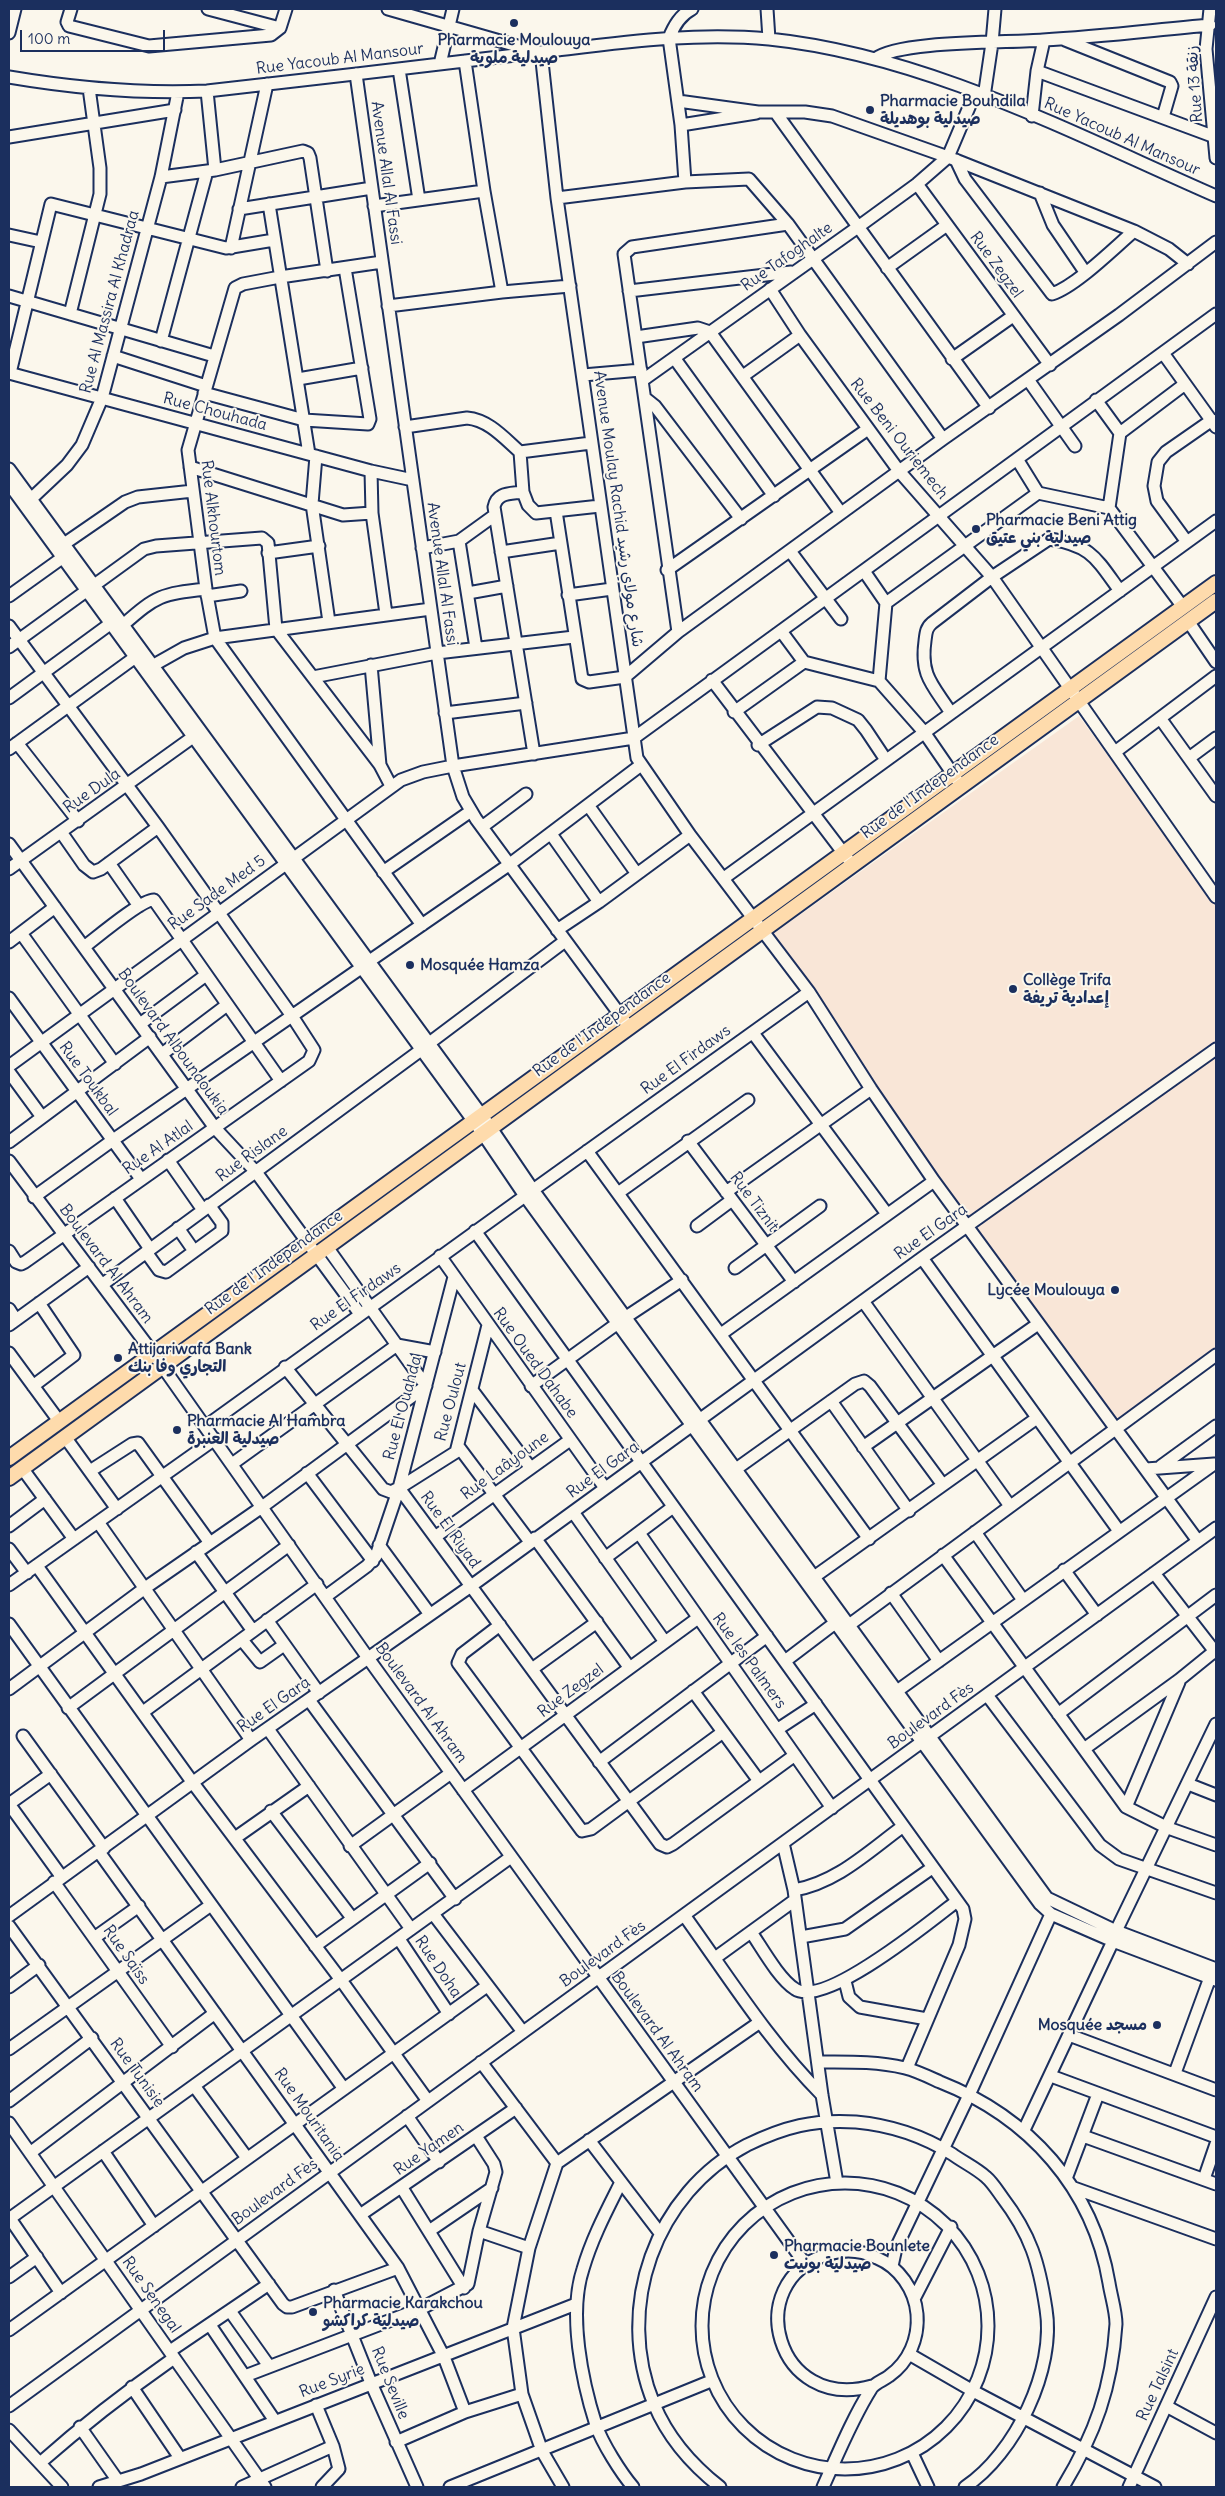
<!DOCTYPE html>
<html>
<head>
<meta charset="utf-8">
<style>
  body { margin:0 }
  #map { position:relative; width:1225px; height:2496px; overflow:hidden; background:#fbf7ec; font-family:Delius,sans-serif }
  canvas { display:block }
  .frame { position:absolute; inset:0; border:10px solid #1b2f5e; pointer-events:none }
  .scale { position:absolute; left:20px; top:30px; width:145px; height:22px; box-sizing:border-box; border:2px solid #1b2f5e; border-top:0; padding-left:6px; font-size:15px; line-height:18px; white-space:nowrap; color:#1b2f5e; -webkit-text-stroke:4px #fbf7ec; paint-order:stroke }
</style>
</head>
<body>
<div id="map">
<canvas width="1225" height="2496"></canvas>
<div class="frame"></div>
<div class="scale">100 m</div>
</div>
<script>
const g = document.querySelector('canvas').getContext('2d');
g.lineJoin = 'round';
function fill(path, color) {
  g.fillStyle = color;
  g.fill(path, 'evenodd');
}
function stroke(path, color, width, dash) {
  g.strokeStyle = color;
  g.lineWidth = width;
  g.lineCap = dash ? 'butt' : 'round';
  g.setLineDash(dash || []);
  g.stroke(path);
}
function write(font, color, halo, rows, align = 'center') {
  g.font = font + ' Delius,"Playpen Sans Arabic",sans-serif';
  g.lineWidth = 4;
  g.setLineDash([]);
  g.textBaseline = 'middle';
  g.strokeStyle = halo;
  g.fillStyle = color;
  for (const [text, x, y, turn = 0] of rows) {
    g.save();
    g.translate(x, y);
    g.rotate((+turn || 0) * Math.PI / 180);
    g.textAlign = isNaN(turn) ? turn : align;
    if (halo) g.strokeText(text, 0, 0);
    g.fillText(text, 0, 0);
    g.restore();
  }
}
fill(new Path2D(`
  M 1079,716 L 1216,904 L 1216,1355 L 1115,1429 L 967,1225 L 773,934 Z`), '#f9e6d7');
const minor = new Path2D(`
  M 71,9 L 67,22 L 69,26 L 149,46 L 271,35 L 280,28 L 286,9
  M 208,9 L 280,28
  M 388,9 L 535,51
  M 767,9 L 769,39
  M 1210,9 L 1206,49 L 1216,158
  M 9,33 L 15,9
  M 1065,40 L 1170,82 L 1172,86 L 1163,117
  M 541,52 L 557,198 L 637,758 L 690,835 L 809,992 L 871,1089 L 934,1181 L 1198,1541
  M 875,59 C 899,40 1008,43 1043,40 C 1099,37 1154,30 1210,25
  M 465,61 L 484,191
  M 440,64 L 453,9
  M 399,69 L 419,200
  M 1037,71 L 1215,137
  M 356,74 L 453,766 L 463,797 L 476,819 L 629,1027
  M 9,77 C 74,88 140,94 207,91 C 313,79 418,67 524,54 C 605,45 687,31 769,39 C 925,55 1074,134 1216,196
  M 207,91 L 215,170
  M 984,97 L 992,43 L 995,9
  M 678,101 L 758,112 L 805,112 L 832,116 L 948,157 L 1134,231 L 1169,249 L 1188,264
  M 776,113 L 989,408
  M 1032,116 L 1037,71 L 1044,40
  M 681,125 L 756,113
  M 9,137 L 175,110
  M 956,160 L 965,179 L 1052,294 C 1076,286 1113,249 1134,231
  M 161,177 L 215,170 L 303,151 L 308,153 L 310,158 L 327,271
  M 685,182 L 681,125 L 669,38 C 674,26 680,15 692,9
  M 917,184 L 1050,365
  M 1040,193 L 1053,225 L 1085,272
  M 557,198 L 685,182 L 749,179 L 788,224 L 943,439
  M 269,204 L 309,454
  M 374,206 L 484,191 L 502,292 L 570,286
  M 239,209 L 372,188
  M 9,235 L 41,242
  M 231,248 L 267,84
  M 382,262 L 280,277 L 243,284 L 235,288 L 188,450 L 206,589 L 215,638 L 422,925
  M 887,268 L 947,225
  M 770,289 L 800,335 L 899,471 L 992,577 L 1216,897
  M 629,291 L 791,272
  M 9,296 L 214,356
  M 388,306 L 502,292
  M 70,314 L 100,194 L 100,168 L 89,88
  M 636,337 L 698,328 L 710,332 L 841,513
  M 161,341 L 207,171
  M 1163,353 L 1216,427
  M 113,356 L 206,386
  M 675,359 L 774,496
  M 952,359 L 1013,316
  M 9,373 L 371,471 L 413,480
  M 10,373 L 51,204 L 226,248 L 274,240
  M 583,375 L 641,370
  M 743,376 L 800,335
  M 298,379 L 362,368
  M 643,380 L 858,227 L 917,184 L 948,157 L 975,93
  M 1029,381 L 1075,446
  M 204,393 L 304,420 L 368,424 L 370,419 L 345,268
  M 645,398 L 655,406 L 741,519
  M 405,427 L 467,418 C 489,420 504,438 520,452 L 523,492 C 510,494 497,492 494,507 L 534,754
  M 1120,433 L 1185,384
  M 520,452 L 591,443
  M 316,456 L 312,504 L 329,622
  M 1017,459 L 1038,493 L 1109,508 L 1120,433 L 1096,400
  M 190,467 L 343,515 L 372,513
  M 9,469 L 491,1128 L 533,1190 L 1047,1898 L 1116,1931 L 1216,1969
  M 371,471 L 372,513 L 386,614
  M 9,484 L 483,1134 L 525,1196 L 1040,1904 L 1051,1914 L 1113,1941 L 1216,1980
  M 523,492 L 528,505 L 536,513 L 600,506
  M 31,499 L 67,465 L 82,445 L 102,398 L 161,177 L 178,92
  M 1109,508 L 1183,607
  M 556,511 L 582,679 L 589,682 L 625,677 L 678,632 L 943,439 L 1119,315 L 1216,242
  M 459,541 L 476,648
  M 1187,542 L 1157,501 L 1154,486 L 1158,462 L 1166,452 L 1212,420
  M 64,544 L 125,502 L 138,497 L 193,491
  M 422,548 L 459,541 L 495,515
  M 790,551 L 841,619
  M 501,552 L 561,543
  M 268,553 L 319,546
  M 667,570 L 868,429
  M 468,593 L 507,586
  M 568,595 L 612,589
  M 9,596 L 62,558
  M 207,596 L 241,591
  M 886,603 L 1038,493
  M 1188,621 L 1216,662
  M 123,625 C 157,595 161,594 206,589
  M 9,626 L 158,827 L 292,1016 L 314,1050 L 309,1061 L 25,1262 L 21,1264 L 16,1262 L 9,1251
  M 781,631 L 804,662 L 879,681 L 886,603 L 864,571
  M 678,632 L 624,254 L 632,247 L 788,224
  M 9,647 L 144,549 L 156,546 L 262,538 L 268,543 L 276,629 L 380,765 L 391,786
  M 371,665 L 380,765
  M 152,666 L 184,648 L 215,638 L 431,609
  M 313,677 L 437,653 L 574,637
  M 712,680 L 848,859
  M 879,681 L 924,732 L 957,780
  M 9,698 L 110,624
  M 734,712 L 804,662
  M 445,713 L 526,703
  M 951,713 C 933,685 920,676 925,641 C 926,633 926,628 932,623 L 992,577 L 1049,539 C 1091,545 1096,558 1120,591
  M 1160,718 L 1216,796
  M 17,743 L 78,821
  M 758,745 L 817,707 L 832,708 L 858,720 L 866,730 L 886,760
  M 9,749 L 141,653
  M 1115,752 L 1216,676
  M 1189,758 L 1216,738
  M 588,805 L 637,874
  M 482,827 L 526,794
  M 61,832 L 84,865 L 93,872 L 101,869 L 158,827
  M 551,834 L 599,902
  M 9,844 L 215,1128 L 256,1172 L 360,1314
  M 109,863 L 139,906
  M 9,869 L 193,737
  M 383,872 L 471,811
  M 724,878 L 1216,521
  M 557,930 L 599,902 L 690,835
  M 21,933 L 115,1064
  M 9,942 L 55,907
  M 84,947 C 96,938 142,899 154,900 L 281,1081
  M 368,962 L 510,864 L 641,765
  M 9,998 L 141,1179
  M 140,1024 L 206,975
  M 753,1033 L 887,1214
  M 428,1044 L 565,941
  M 162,1054 L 227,1005
  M 9,1066 L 401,780 L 423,772 L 453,766 L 634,738 L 1216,314
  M 9,1072 L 42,1117
  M 688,1141 L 794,1282
  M 9,1142 L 150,1037
  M 587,1151 L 869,1539
  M 168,1160 L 203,1210
  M 9,1161 L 153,1353 L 368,1658 L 806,2265
  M 533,1190 L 809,992
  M 726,1192 L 871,1089
  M 618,1193 L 748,1100
  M 34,1197 L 113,1140 L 361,968
  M 115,1198 L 150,1249
  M 697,1226 L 732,1200
  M 178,1228 L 194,1251
  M 475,1231 L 963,1909 L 965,1919 L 959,1945 L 907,2068
  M 146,1252 L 159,1270 L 166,1272 L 222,1231 L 222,1223 L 209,1205
  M 440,1256 L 605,1488
  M 922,1258 L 1119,1531
  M 735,1268 L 820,1206
  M 103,1284 L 421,1050
  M 863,1301 L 1010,1506
  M 9,1309 L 16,1320
  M 626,1317 L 682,1280
  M 9,1325 L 89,1267
  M 721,1334 L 934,1181
  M 9,1353 L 59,1421
  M 285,1367 L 383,1489 L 391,1492 L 399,1488 L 660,1844 L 667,1847 L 673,1844 L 795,1755
  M 33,1386 L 74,1355 L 39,1303
  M 531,1386 L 618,1323
  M 472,1390 L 530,1467
  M 831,1401 L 909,1511
  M 206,1426 L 525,1196
  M 65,1437 L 117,1509
  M 458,1446 L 530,1542
  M 863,1447 L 1038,1324
  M 232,1464 L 397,1345 L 435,1352
  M 1161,1466 L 1216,1426
  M 22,1468 L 74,1539
  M 736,1469 L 855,1384 L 864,1381 L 870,1386 L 943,1485
  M 1146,1469 L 1214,1464
  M 90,1471 L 132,1444 L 138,1443 L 210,1543
  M 307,1473 L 373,1561
  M 399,1488 L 456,1452 L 488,1325
  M 573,1512 L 665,1642
  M 98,1522 L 251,1740
  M 9,1526 L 45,1499
  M 975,1532 L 1023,1600
  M 639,1533 L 832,1808
  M 435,1537 L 570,1440
  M 535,1538 L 629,1667
  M 379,1545 L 429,1613
  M 9,1549 L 27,1573
  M 196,1552 L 253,1631
  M 943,1555 L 1126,1807 L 1168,1828 L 1216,1845
  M 605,1558 L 673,1507
  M 37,1566 L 193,1783 L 341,1980 L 428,2101
  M 1064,1570 L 1097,1615
  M 1154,1573 L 1216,1653
  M 814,1577 L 1037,1418
  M 9,1585 L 215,1439
  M 891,1593 L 939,1661
  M 325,1597 L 367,1566 L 376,1556 L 399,1488 L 454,1277
  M 267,1620 L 319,1693
  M 9,1624 L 344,2089
  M 500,1625 L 462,1654 L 458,1663 L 582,1831 L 591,1829 L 723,1732
  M 849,1625 L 1216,1355
  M 242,1640 L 260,1662 L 284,1645
  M 785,1661 L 835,1623
  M 532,1669 L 597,1622
  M 9,1689 L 145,1588 L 262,1507 L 426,1386 L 327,1247
  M 693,1691 L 759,1781
  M 897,1691 L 1214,1464
  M 987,1695 L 1100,1845 L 1119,1859 L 1216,1893
  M 309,1700 L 455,1899
  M 68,1708 L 289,1545
  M 143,1712 L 317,1584
  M 1058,1714 L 1216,1595
  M 268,1729 L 411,1929
  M 778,1729 L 816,1704
  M 23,1736 L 104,1848
  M 1084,1749 L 1179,1680 L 1216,1650
  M 599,1762 L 767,1636
  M 1188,1784 L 1216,1795
  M 463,1790 L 698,1618
  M 9,1804 L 61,1876
  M 9,1804 L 51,1774
  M 1126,1807 L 1179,1682
  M 271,1811 L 352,1918
  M 235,1838 L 309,1786
  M 783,1843 L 794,1890 L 822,2095 L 837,2183
  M 350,1846 L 451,1773
  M 99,1852 L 398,2268 L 444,2357 L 465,2412
  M 54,1882 L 172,2047
  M 794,1890 C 836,1883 868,1852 902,1827
  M 434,1915 L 523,2032
  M 684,1915 C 728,1976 769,2042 822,2095
  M 9,1916 L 251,1740 L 471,1586 L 922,1258 L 1216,1049
  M 9,1926 L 283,2304 L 287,2307 L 292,2307 L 398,2268
  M 1116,1931 L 1216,1724
  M 751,1932 C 762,1948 779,1979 795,1989 C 824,2009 931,1921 957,1901
  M 801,1937 L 845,1929 L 932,1868
  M 94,1938 L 139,1906
  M 399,1939 L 449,2014
  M 315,1946 L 430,1863
  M 715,1958 L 795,1900
  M 845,1981 L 849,1997 L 860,2007 L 927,2019
  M 9,1987 L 39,1965
  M 1069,2035 L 1216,2090
  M 9,2049 L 211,1905
  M 481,2062 L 557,2163
  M 819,2062 C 848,2062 876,2061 905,2068 C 917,2071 929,2077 940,2082 C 1029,2117 1093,2188 1109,2283 C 1111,2296 1116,2311 1116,2324 C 1112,2387 1095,2434 1063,2487
  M 1175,2073 L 1212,1972
  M 1051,2076 L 1216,2137
  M 195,2087 L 247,2158
  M 9,2101 L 92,2038
  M 407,2116 L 439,2162
  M 9,2123 L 265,2487
  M 1024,2130 L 1113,1941
  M 1083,2136 L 1216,2184
  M 589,2140 L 660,2233
  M 103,2151 L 154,2226
  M 30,2153 L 215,2013
  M 1067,2176 L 1098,2094
  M 1204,2179 L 1216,2144
  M 621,2182 C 607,2210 592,2238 583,2269 C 568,2314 582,2381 596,2425 C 602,2443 621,2473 633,2487
  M702 2326a143 143 0 1 1 286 0a143 143 0 1 1-286 0Z
  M 402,2188 L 464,2288
  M 1074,2188 L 1216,2239
  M 360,2215 L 516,2108
  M 9,2217 L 61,2293
  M 9,2219 L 511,1857
  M 429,2231 L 492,2188
  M 479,2231 L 529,2248
  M 892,2266 L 896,2248 L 970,2093 L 1051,1914
  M 9,2277 L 37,2257
  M 334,2290 L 371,2383 L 417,2487
  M 914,2299 L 951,2227
  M 230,2311 L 269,2366
  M 210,2325 L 275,2421
  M 9,2330 L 487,1986
  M 170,2351 L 269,2284
  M 909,2354 L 973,2391 L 1155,2487
  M 245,2376 L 420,2309 L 468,2284 L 479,2231 L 496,2172 L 494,2164 L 476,2136
  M 132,2387 L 180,2458
  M 316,2405 L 333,2446 L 339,2469 L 322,2487
  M 9,2406 L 1216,1528
  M 1166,2406 L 1216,2433
  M 80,2427 L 118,2481
  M 9,2430 L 62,2487
  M 396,2442 L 465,2412 L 522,2394
  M 912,2453 L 928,2487
  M 40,2463 C 83,2425 127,2391 174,2358
  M 99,2487 L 141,2474 L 576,2304
  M 242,2487 L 333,2446
  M 450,2487 L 711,2381
  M 563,2487 L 542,2451 L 522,2394 L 513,2328 L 529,2248 L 557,2163 L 760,2022
  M 720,2487 C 692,2465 668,2438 654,2404 C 614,2308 655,2193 747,2145 C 784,2127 814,2119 856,2122 C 889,2125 923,2136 952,2154 C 963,2162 976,2168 986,2177 C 992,2182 997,2190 1002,2197 C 1031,2235 1039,2263 1046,2309 C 1056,2369 1015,2454 965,2487
  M 823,2487 C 838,2454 852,2419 871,2389 C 874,2383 884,2380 889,2376 C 909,2362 919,2338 917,2314 C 915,2290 899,2267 877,2258 C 861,2250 843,2249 826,2255 C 741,2282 776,2413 872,2386
  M 1129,2487 L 1216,2297`);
const major = new Path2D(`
  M 9,1458 L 1216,583
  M 9,1478 L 1216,601`);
stroke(minor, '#1b2f5e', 15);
stroke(major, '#1b2f5e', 18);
stroke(minor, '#fbf7ec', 11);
stroke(major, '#fedbac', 14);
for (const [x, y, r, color] of [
  [514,23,5,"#1b2f5e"],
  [870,110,5,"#1b2f5e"],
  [976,529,5,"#1b2f5e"],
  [410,965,5,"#1b2f5e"],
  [1013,989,5,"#1b2f5e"],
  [1115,1290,5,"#1b2f5e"],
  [118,1358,5,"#1b2f5e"],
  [177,1430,5,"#1b2f5e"],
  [1157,2025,5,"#1b2f5e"],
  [774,2255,5,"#1b2f5e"],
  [313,2312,5,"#1b2f5e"]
]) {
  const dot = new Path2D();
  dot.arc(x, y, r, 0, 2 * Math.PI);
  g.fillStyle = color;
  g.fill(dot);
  stroke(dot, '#fbf7ec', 2);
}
write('bold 16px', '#1b2f5e', '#fbf7ec', [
  ["Pharmacie Moulouya",514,40,"center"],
  ["صيدلية ملوية",514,58,"center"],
  ["Pharmacie Bouhdila",880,101],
  ["صيدلية بوهديلة",880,119],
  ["Pharmacie Beni Attig",986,520],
  ["صيدلية بني عتيق",986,538],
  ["Mosquée Hamza",420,965],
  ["Collège Trifa",1023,980],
  ["إعدادية تريفة",1023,998],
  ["Lycée Moulouya",1105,1290,"right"],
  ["Attijariwafa Bank",128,1349],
  ["التجاري وفا بنك",128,1367],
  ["Pharmacie Al Hambra",187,1421],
  ["صيدلية العنبرة",187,1439],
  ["Mosquée مسجد",1147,2025,"right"],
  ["Pharmacie Bounlete",784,2246],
  ["صيدلية بونيت",784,2264],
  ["Pharmacie Karakchou",323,2303],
  ["صيدلية كراكشو",323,2321]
], 'left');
write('16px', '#1b2f5e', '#fbf7ec', [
  ["Rue Yacoub Al Mansour",340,59,-7],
  ["Rue 13 زنقة",1195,84,-94],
  ["Rue Yacoub Al Mansour",1122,137,24],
  ["Avenue Allal Al Fassi",386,173,82],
  ["Rue Tafoghalte",787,257,-35],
  ["Rue Zegzel",996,265,54],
  ["Rue Al Massira Al Khadraa",110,302,-75],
  ["Rue Chouhada",215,412,15],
  ["Rue Beni Ouriemech",899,439,52],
  ["Avenue Moulay Rachid شارع مولاي رشيد",618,509,82],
  ["Rue Alkhourtom",213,518,83],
  ["Avenue Allal Al Fassi",442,574,82],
  ["Rue de l'Independance",930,787,-36],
  ["Rue Dula",92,791,-35],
  ["Rue Sade Med 5",217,893,-36],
  ["Rue de l'Independance",602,1025,-36],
  ["Boulevard Alboundoukia",173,1042,54],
  ["Rue El Firdaws",686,1060,-36],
  ["Rue Toukbal",88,1079,54],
  ["Rue Al Atlal",158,1148,-35],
  ["Rue Rislane",252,1154,-36],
  ["Rue Tiznit",754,1202,53],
  ["Rue El Gara",931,1232,-35],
  ["Rue de l'Independance",274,1263,-36],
  ["Boulevard Al Ahram",106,1264,53],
  ["Rue El Firdaws",356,1297,-35],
  ["Rue Oued Dahabe",535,1363,54],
  ["Rue Oulout",451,1402,-75],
  ["Rue El Ouahda",403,1408,-75],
  ["Rue Laâyoune",505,1466,-36],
  ["Rue El Gara",603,1470,-36],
  ["Rue El Riyad",450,1530,54],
  ["Rue les Palmers",749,1661,54],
  ["Rue Zegzel",571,1691,-37],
  ["Boulevard Al Ahram",421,1703,54],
  ["Rue El Gara",274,1705,-35],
  ["Boulevard Fès",931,1716,-36],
  ["Boulevard Fès",603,1954,-36],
  ["Rue Saïss",126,1955,55],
  ["Rue Doha",438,1967,56],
  ["Boulevard Al Ahram",657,2032,54],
  ["Rue Tunisie",137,2073,54],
  ["Rue Mouritania",309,2115,55],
  ["Rue Yamen",429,2149,-35],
  ["Boulevard Fès",275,2192,-36],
  ["Rue Senegal",151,2295,55],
  ["Rue Syrie",332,2381,-21],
  ["Rue Seville",390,2383,68],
  ["Rue Talsint",1158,2385,-65]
]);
</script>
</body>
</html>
